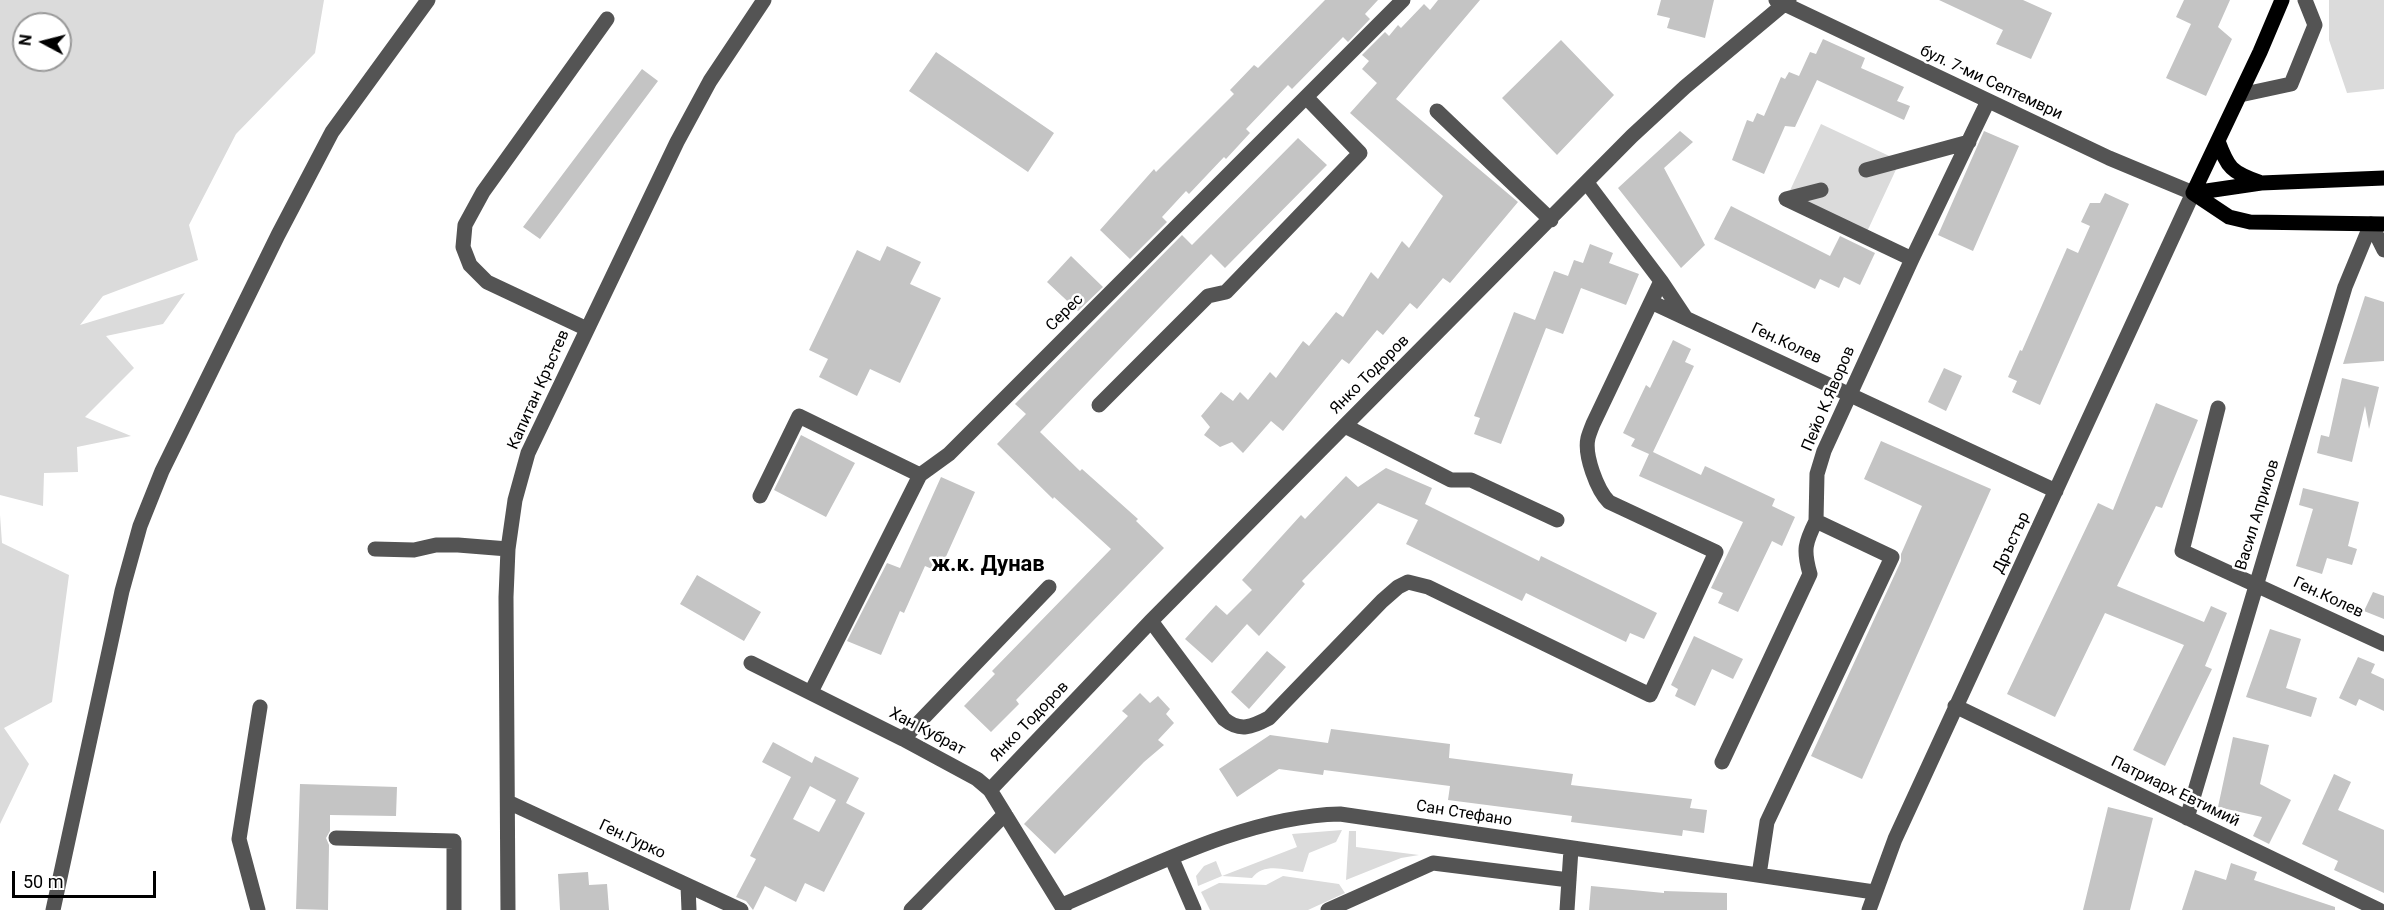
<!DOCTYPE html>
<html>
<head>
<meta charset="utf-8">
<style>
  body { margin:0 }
  #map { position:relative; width:2384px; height:910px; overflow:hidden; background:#fff; font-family:Roboto,sans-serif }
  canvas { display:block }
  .north { position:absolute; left:12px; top:12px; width:60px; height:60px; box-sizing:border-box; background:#fff; border:2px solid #999; border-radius:50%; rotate:277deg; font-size:16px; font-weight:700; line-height:24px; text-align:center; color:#000 }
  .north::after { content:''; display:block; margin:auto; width:21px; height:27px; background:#000; clip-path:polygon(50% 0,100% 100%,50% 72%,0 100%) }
  .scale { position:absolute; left:12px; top:871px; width:144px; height:27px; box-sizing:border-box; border:3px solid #000; border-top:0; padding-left:8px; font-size:18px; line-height:21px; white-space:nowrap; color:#000; -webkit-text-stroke:4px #fff; paint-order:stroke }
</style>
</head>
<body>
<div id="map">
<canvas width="2384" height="910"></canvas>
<div class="north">N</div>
<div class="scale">50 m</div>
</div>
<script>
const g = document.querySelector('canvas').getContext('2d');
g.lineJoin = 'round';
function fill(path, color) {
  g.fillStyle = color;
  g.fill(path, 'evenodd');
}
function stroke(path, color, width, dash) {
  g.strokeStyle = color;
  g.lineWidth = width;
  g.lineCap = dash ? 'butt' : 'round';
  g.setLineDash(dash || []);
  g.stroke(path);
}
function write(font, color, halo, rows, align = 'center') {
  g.font = font + ' Roboto,sans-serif';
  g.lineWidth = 5;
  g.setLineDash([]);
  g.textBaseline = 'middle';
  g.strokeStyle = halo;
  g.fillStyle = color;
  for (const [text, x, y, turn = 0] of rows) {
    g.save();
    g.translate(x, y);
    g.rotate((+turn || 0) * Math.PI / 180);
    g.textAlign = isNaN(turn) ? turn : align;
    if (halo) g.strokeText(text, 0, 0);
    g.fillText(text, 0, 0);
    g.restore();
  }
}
fill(new Path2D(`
  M 0,0 L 324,0 L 315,53 L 236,134 L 189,225 L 198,260 L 103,296 L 80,325 L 185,293 L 163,324 L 106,336 L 134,368 L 85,417 L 131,436 L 77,447 L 78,472 L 44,473 L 43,506 L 0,495 ZM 24,24 L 60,24 L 60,60 L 24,60 Z
  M 2329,0 L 2384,0 L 2384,89 L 2347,93 L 2329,40 Z
  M 1821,124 L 1900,161 L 1865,236 L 1786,199 Z
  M 0,515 L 2,543 L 69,575 L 52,702 L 4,728 L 29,764 L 0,824 Z
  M 1342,830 L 1336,842 L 1309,853 L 1303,872 C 1285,870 1264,862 1252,878 L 1222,876 L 1198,886 L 1196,876 L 1204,866 L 1216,861 L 1222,876 L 1297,847 L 1292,834 Z
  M 1349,831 L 1356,831 L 1356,847 L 1419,855 L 1401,858 L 1346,880 Z
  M 1283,876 L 1339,884 L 1345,893 L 1308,910 L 1210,910 L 1201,892 L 1219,883 L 1266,885 Z`), '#dbdbdb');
fill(new Path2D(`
  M 1325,0 L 1378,0 L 1365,14 L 1370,19 L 1348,42 L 1343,37 L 1292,89 L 1288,85 L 1246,129 L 1250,133 L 1226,159 L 1224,157 L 1189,194 L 1186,191 L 1162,217 L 1167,222 L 1130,259 L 1100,230 L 1154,169 L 1156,172 L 1234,94 L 1230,90 L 1254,65 L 1258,68 Z
  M 1438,0 L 1480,0 L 1396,99 L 1518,202 L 1450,283 L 1443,278 L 1417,309 L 1410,303 L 1383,335 L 1377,330 L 1349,364 L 1342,359 L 1283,431 L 1271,421 L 1243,453 L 1232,442 L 1220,447 L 1204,435 L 1210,427 L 1201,416 L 1221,392 L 1233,401 L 1240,392 L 1248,400 L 1270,372 L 1276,378 L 1303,341 L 1309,346 L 1336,312 L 1343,317 L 1371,272 L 1378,279 L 1402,241 L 1409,248 L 1443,196 L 1350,113 L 1377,83 L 1362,69 L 1369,61 L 1362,55 L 1385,32 L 1389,36 L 1398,25 L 1401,28 L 1424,4 L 1430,10 Z
  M 1661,0 L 1714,0 L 1705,38 L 1667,28 L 1670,18 L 1657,15 Z
  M 1939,0 L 2023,0 L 2052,13 L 2031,59 L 1996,44 L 2003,30 Z
  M 2184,0 L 2230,0 L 2218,27 L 2232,39 L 2206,96 L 2166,78 L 2191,24 L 2176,17 Z
  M 1823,39 L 1865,58 L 1861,68 L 1904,87 L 1897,101 L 1910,106 L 1904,120 L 1817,80 L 1795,127 L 1785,126 L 1764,174 L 1732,160 L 1747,120 L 1753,122 L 1757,113 L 1764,116 L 1781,77 L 1785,79 L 1789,72 L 1799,76 L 1810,52 L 1816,54 Z
  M 1561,40 L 1614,95 L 1557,155 L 1502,98 Z
  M 936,52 L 1054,133 L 1028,172 L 909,91 Z
  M 642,69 L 658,81 L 540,239 L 523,227 Z
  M 1680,131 L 1693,142 L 1664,168 L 1705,245 L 1681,268 L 1618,188 Z
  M 1984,131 L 2019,146 L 1973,251 L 1938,235 Z
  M 1298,138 L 1327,165 L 1225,268 L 1211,254 L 1040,432 L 1080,471 L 1082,469 L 1138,519 L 1136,521 L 1164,548 L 1016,700 L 1019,704 L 991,732 L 964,706 L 995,674 L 992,671 L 1111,549 L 1054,497 L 1053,499 L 997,444 L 1026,414 L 1015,404 L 1182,235 L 1192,245 Z
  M 2105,193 L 2129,204 L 2040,405 L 2012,392 L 2017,381 L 2008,377 L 2020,350 L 2022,351 L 2067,248 L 2078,253 L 2090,226 L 2081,222 L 2090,203 L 2100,203 Z
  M 1731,206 L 1830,256 L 1840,236 L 1875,253 L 1860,285 L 1844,277 L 1839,288 L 1820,279 L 1815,289 L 1714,239 Z
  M 1590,244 L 1613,253 L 1609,263 L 1639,274 L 1626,305 L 1581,288 L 1563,334 L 1546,328 L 1501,444 L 1474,434 L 1480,418 L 1474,416 L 1514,312 L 1535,320 L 1554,271 L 1568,276 L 1574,260 L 1583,263 Z
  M 887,246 L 921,262 L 910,284 L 941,298 L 900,383 L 870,369 L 857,396 L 819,377 L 828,359 L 809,350 L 857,250 L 880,261 Z
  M 1071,256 L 1103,287 L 1078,311 L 1047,282 Z
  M 2365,296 L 2384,302 L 2384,361 L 2343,364 Z
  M 1673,340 L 1691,349 L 1685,362 L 1694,366 L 1653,452 L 1701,475 L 1705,466 L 1775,499 L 1772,506 L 1795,517 L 1782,546 L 1772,541 L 1738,612 L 1718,603 L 1723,593 L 1711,588 L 1743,522 L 1639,476 L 1649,454 L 1631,446 L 1635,439 L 1623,433 L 1646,385 L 1650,388 Z
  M 1944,368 L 1962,376 L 1946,411 L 1928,402 Z
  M 2342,378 L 2379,387 L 2369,429 L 2365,406 L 2352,462 L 2317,453 L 2321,435 L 2329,437 Z
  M 2156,403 L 2198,420 L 2162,508 L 2156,506 L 2117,586 L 2204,622 L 2211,606 L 2227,613 L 2205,666 L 2212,669 L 2165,766 L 2133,750 L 2184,645 L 2105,613 L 2055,717 L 2007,694 L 2098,503 L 2113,510 Z
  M 801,435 L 855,463 L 826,517 L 774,490 Z
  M 1881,441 L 1991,489 L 1862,779 L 1811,756 L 1901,561 L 1901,554 L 1922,506 L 1864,479 Z
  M 1386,468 L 1432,488 L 1425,504 L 1539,561 L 1541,556 L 1657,613 L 1644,639 L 1630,633 L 1626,642 L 1526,593 L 1522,601 L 1406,544 L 1418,520 L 1378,503 L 1302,581 L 1305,584 L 1259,636 L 1247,624 L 1212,663 L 1185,639 L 1216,605 L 1227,615 L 1252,590 L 1242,580 L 1301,515 L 1305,519 L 1346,476 L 1358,487 Z
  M 941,477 L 975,492 L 939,572 L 925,566 L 904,613 L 900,611 L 881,655 L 847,641 L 887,563 L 900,568 Z
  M 2303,488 L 2359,502 L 2348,546 L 2357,549 L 2352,565 L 2327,558 L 2322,574 L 2296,566 L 2313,509 L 2299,505 Z
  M 697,575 L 761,612 L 744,641 L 680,604 Z
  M 2373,592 L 2384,596 L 2384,619 L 2364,611 Z
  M 2270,629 L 2301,639 L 2286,688 L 2317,698 L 2311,717 L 2246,697 Z
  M 1694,636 L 1743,659 L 1733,679 L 1712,669 L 1695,706 L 1675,696 L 1678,689 L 1671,685 Z
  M 1267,651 L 1286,667 L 1249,709 L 1231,692 Z
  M 2358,657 L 2375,664 L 2371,673 L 2384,679 L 2384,711 L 2359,699 L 2356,706 L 2339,698 Z
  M 1140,693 L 1150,703 L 1158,696 L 1170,709 L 1166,714 L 1174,723 L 1158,740 L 1164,745 L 1144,762 L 1055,854 L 1024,824 L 1128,716 L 1122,711 Z
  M 1331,729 L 1450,744 L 1449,758 L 1573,774 L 1571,785 L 1692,799 L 1690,808 L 1707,810 L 1704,833 L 1683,830 L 1682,836 L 1571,822 L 1572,816 L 1448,800 L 1450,786 L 1324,770 L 1323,775 L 1279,769 L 1237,797 L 1219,769 L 1270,735 L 1328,743 Z
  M 2233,737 L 2269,745 L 2260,784 L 2291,800 L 2269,844 L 2253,836 L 2262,817 L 2218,807 Z
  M 773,742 L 812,763 L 815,756 L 859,778 L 846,803 L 865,813 L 824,892 L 805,883 L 796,902 L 765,886 L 753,910 L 746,901 L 736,897 L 756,859 L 750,856 L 791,777 L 762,762 ZM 810,786 L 836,800 L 819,832 L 793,819 Z
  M 2334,774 L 2351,782 L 2338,810 L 2384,830 L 2384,893 L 2334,870 L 2338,861 L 2302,844 Z
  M 300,784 L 397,787 L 396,816 L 330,815 L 330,831 L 326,838 L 329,845 L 328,910 L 296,909 Z
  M 2108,807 L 2153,818 L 2130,910 L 2083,910 Z
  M 2231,863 L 2257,872 L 2254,880 L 2335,907 L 2335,910 L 2182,910 L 2195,870 L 2226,880 Z
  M 588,872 L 589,885 L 607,884 L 609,910 L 560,910 L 558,874 Z
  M 1591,886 L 1664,893 L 1664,891 L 1727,893 L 1727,910 L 1589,910 Z`), '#c4c4c4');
stroke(new Path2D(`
  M 1776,0 L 2109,158 L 2193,193 L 1895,839 L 1869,910
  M 2240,95 L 2291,84 L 2315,25 L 2305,0
  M 1437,111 L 1551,220
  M 1866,170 L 1969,142
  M 1587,183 L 1661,281 L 1685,317
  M 1821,190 L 1786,199 L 1912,259
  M 2371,224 L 2384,250
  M 1661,281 L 1651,302 L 2056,491
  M 587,329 L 487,282 L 470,265 L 463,247 L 465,225 L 483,192 L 607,19
  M 1099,405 L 1208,296 L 1226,292 L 1360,153 L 1306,97
  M 2218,408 L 2182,551 L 2384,644
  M 1345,426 L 1451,480 L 1471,480 L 1557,520
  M 760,496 L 799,416 L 920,475
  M 375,549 L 414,550 L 436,545 L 458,545 L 508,549
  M 1151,621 L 1224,719 C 1240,732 1252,727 1269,718 L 1382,601 L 1398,587 L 1408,582 L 1428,587 L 1650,695 L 1716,552 L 1609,502 C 1597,490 1584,455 1588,438 C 1589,434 1591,429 1593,424 L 1651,302
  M 751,663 L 903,739 L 977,779 L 990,790 L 1064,910
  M 811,692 L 920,475 L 949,454 L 1403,0
  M 1955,706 L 2379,910
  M 903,739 L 1049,587
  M 1722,762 L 1810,574 C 1803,550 1805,543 1816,521
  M 990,790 L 1151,621 L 1632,136 L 1685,87 L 1789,0
  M 508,802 L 741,910
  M 2187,818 L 2345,287 L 2371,224
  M 336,838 L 454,841 L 454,910
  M 1172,859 L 1194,910
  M 1759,875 L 1767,822 L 1892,557 L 1816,521 L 1817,474 L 1824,451 L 1912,259 L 1988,101
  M 688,886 L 689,910
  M 1062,905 C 1147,869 1246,816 1340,814 L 1874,892
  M 53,910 L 122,591 L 140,526 L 162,471 L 278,235 L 332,132 L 428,0
  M 258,910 L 239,839 L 260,707
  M 508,910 L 506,597 L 508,549 L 515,500 L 528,453 L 677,142 L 710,81 L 764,0
  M 911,910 L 1005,814
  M 1328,910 L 1433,863 L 1569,880
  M 1567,910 L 1571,849`), '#545454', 15);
stroke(new Path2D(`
  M 2218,141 C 2228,168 2231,172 2259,182
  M 2193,193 L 2260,52 L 2282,0
  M 2193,193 L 2229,217 L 2250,222 L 2384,224
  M 2193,193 L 2261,183 L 2384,178`), '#000', 15);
write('16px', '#000', '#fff', [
  ["бул. 7-ми Септември",1991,83,25],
  ["Серес",1065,313,-45],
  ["Ген.Колев",1786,344,25],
  ["Янко Тодоров",1370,375,-45],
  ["Капитан Кръстев",539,390,-66],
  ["Пейо К.Яворов",1829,399,-67],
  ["Васил Априлов",2258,515,-73],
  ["Дръстър",2012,543,-65],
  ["Ген.Колев",2328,598,25],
  ["Янко Тодоров",1030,722,-46],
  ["Хан Кубрат",927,732,28],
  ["Патриарх Евтимий",2175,792,26],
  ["Сан Стефано",1464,814,9],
  ["Ген.Гурко",632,840,25]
]);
write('bold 22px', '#000', '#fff', [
  ["ж.к. Дунав",988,565]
]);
</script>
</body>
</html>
